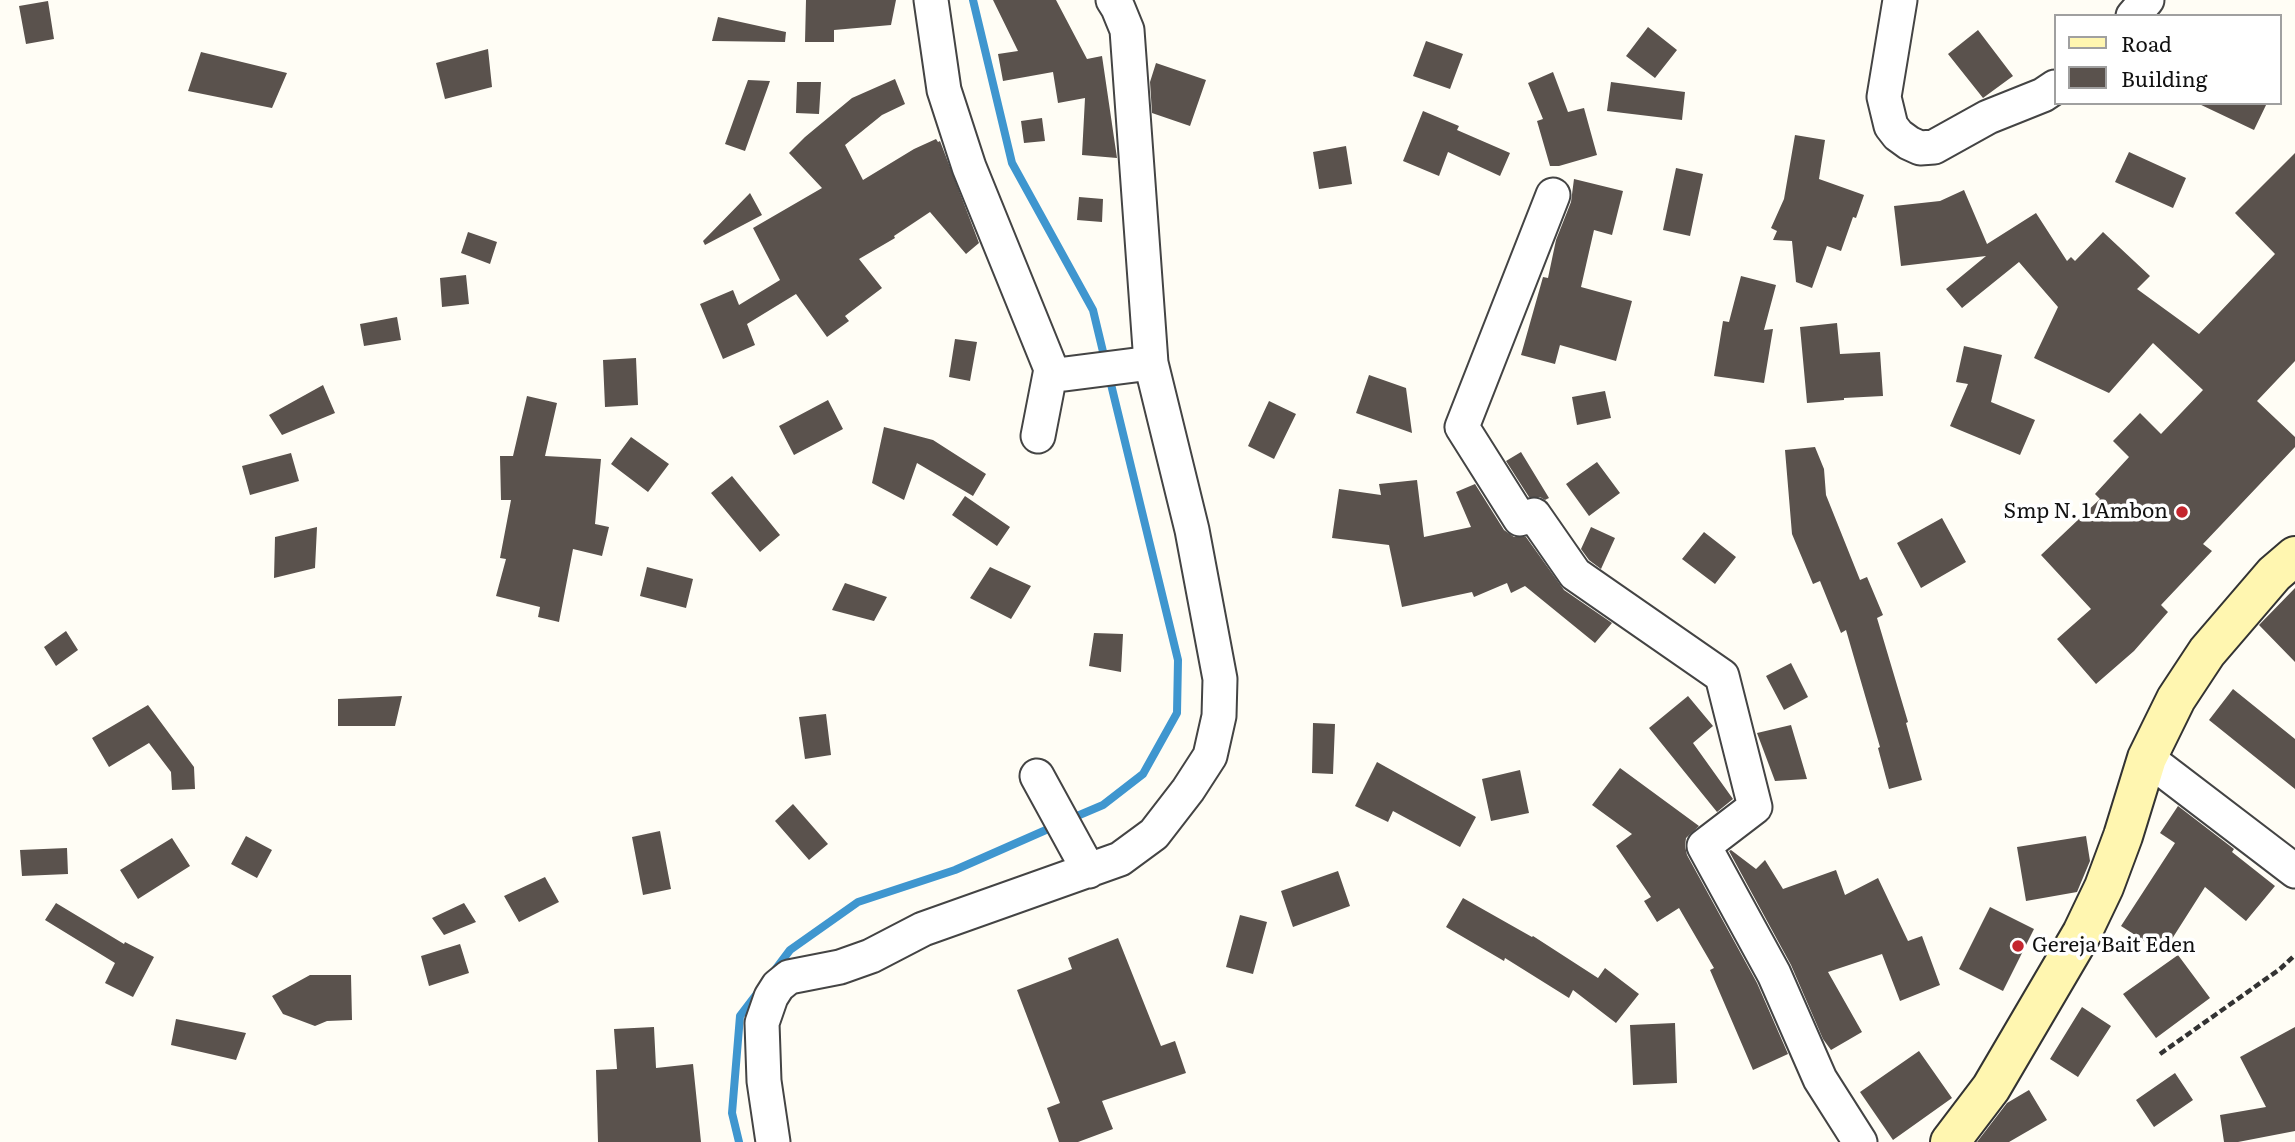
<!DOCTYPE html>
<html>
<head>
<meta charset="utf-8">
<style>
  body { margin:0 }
  #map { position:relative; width:2295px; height:1142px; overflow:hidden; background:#fffdf5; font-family:Literata,serif }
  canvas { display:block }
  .legend { position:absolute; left:2054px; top:14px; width:228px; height:91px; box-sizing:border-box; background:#fff; border:2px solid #a0a0a0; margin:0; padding:9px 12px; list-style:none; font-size:21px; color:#111 }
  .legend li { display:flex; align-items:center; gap:14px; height:35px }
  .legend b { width:35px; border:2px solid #a0a0a0 }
</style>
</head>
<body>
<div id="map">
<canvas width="2295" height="1142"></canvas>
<ul class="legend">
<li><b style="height:9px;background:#fff6b0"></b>Road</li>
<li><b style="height:19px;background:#5a524d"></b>Building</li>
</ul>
</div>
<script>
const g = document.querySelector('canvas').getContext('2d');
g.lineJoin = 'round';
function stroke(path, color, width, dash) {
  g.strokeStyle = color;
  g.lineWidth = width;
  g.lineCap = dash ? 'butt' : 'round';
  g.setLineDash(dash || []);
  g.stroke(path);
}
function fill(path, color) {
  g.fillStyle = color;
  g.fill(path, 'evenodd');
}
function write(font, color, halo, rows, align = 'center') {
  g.font = font + ' Literata,serif';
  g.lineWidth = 7;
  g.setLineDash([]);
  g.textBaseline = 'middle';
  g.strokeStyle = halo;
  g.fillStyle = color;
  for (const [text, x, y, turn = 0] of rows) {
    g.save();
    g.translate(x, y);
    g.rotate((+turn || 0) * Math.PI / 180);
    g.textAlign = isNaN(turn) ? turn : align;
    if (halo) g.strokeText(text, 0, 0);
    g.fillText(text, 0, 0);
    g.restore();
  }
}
stroke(new Path2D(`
  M 973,0 L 1012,163 L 1093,310 L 1105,360
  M 1070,819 L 1103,805 L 1143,774 L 1177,713 L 1178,660 L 1109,376
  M 775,970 L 790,950 L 858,902 L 955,870 L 1055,826
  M 739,1142 L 732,1113 L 740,1016 L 759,991`), '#3f96cf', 8);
fill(new Path2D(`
  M 806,0 L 896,0 L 891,25 L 834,30 L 834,42 L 805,42 Z
  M 993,0 L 1056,0 L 1087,59 L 1102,56 L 1117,158 L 1082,155 L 1085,98 L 1058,103 L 1053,72 L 1003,81 L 998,54 L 1018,51 Z
  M 48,1 L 54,39 L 26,44 L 19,6 Z
  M 718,17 L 786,32 L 785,42 L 712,41 Z
  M 1648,27 L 1677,50 L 1655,78 L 1626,56 Z
  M 1978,30 L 2013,76 L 1983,98 L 1948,54 Z
  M 1426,41 L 1463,54 L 1450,89 L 1413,76 Z
  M 488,49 L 492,87 L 445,99 L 436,63 Z
  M 201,52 L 287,73 L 272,108 L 188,91 Z
  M 1156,63 L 1206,80 L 1190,126 L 1152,113 L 1150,82 Z
  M 1553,72 L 1568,112 L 1584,108 L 1597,155 L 1559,166 L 1550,166 L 1537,121 L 1543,119 L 1528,83 Z
  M 895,79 L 905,104 L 882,115 L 845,145 L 863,180 L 914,149 L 936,139 L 938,142 L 940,141 L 979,243 L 966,254 L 930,212 L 894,236 L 895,238 L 859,259 L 882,288 L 845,316 L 849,321 L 827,337 L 796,294 L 747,324 L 755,345 L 723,359 L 700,304 L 733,290 L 739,305 L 780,280 L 753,228 L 822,188 L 789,153 L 805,137 L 852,98 Z
  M 748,80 L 770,81 L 745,151 L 725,144 Z
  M 797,82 L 821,82 L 819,114 L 796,113 Z
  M 1611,82 L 1685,92 L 1682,120 L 1607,111 Z
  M 2197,103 L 2267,103 L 2254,130 Z
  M 1423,111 L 1459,126 L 1457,130 L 1510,153 L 1500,176 L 1448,152 L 1439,176 L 1403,161 Z
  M 1042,118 L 1045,141 L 1024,143 L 1021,121 Z
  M 1795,135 L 1825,140 L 1819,179 L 1864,195 L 1856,218 L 1853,217 L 1841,251 L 1827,246 L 1812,288 L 1796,282 L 1792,241 L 1773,240 L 1777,231 L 1771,228 L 1784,199 Z
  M 1346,146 L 1352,184 L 1319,189 L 1313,152 Z
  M 2129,152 L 2186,178 L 2173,208 L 2115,182 Z
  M 2295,153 L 2295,361 L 2257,401 L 2295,437 L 2295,447 L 2203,544 L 2212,551 L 2161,605 L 2168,612 L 2134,651 L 2096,684 L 2057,639 L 2091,609 L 2041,555 L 2100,499 L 2095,494 L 2129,457 L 2113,441 L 2140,413 L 2161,434 L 2203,390 L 2153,343 L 2109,393 L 2034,358 L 2058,307 L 2019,262 L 1962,308 L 1946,289 L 1986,256 L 1901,266 L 1894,206 L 1940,201 L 1964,190 L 1987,244 L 2036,213 L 2067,261 L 2071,257 L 2075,261 L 2103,232 L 2150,276 L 2137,289 L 2199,334 L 2275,254 L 2235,213 Z
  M 1676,168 L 1703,174 L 1690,236 L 1663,230 Z
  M 1574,179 L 1623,191 L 1612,235 L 1594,230 L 1581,287 L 1632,301 L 1616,361 L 1560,345 L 1555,364 L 1521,355 L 1543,277 L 1548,278 L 1556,240 L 1571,202 Z
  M 750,193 L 762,215 L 705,245 L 703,241 Z
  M 1079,197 L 1103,199 L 1102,222 L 1077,220 Z
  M 468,232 L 497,242 L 490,264 L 461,253 Z
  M 466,275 L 469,304 L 442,307 L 440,278 Z
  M 1741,276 L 1776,285 L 1764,330 L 1773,329 L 1764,383 L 1714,376 L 1723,321 L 1729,322 Z
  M 397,317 L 401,340 L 364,346 L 360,324 Z
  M 1837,323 L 1840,354 L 1880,352 L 1883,396 L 1844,398 L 1844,400 L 1807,403 L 1800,327 Z
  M 955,339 L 977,342 L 970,381 L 949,377 Z
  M 1964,346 L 2002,355 L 1991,402 L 2035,420 L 2020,455 L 1950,426 L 1968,384 L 1956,382 Z
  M 636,358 L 638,405 L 605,407 L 603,360 Z
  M 1369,375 L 1406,388 L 1412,433 L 1356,413 Z
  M 323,385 L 335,413 L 282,435 L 269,415 Z
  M 1605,391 L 1611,418 L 1577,425 L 1572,397 Z
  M 527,396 L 557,403 L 545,456 L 601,459 L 595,524 L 609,527 L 602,556 L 573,549 L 559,622 L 538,617 L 540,607 L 496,596 L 506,559 L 500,558 L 511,500 L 501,500 L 500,456 L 513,456 Z
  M 828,400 L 843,429 L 794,455 L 779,426 Z
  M 1269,401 L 1296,414 L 1274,459 L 1248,446 Z
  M 884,427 L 933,440 L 986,474 L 973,496 L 917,463 L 904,500 L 872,483 Z
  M 631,437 L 669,464 L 648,492 L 611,464 Z
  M 1815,447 L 1824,469 L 1826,495 L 1860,580 L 1867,577 L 1883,615 L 1877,618 L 1908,722 L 1906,723 L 1922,780 L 1889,789 L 1878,748 L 1880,747 L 1846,630 L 1841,633 L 1820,581 L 1813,584 L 1792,534 L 1785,450 Z
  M 1521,452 L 1549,498 L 1545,500 L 1540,497 L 1529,497 L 1506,461 Z
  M 291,453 L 299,481 L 250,495 L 242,466 Z
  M 1597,462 L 1620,493 L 1589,516 L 1566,484 Z
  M 732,476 L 780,535 L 760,552 L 711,493 Z
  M 1417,480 L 1424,537 L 1471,527 L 1456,492 L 1475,484 L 1504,530 L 1514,537 L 1526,537 L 1564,590 L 1612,623 L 1595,643 L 1525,586 L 1511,593 L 1507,583 L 1474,597 L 1472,592 L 1402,607 L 1389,545 L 1332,538 L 1339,489 L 1381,495 L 1379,484 Z
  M 965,496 L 1010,527 L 997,546 L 952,515 Z
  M 1942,518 L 1966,562 L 1921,588 L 1897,543 Z
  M 317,527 L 315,568 L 274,578 L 275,537 Z
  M 1591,527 L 1615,538 L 1601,569 L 1589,560 L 1581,549 Z
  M 1704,532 L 1736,557 L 1715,584 L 1682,559 Z
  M 647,567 L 693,579 L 686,608 L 640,596 Z
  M 990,567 L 1031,586 L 1011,619 L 970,598 Z
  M 845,583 L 887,597 L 874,621 L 832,610 Z
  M 2295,588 L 2295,662 L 2259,625 Z
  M 66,631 L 78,650 L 56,666 L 44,647 Z
  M 1094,633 L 1123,634 L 1121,672 L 1089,666 Z
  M 1791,663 L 1808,697 L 1784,710 L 1766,676 Z
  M 2233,689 L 2295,739 L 2295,789 L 2209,720 Z
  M 402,696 L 395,726 L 338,726 L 338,699 Z
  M 1688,696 L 1713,726 L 1693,743 L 1733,799 L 1717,812 L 1649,728 Z
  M 148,705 L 194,767 L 195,789 L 172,790 L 171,772 L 149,743 L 109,767 L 92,738 Z
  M 826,714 L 831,755 L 805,759 L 799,717 Z
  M 1313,723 L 1335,724 L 1333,774 L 1312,773 Z
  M 1791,725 L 1807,779 L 1775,781 L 1757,733 Z
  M 1377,762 L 1476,817 L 1460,847 L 1393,811 L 1388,822 L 1355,806 Z
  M 1620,768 L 1699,826 L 1686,838 L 1685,846 L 1687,855 L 1757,983 L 1788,1054 L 1753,1070 L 1710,970 L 1714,968 L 1679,908 L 1657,922 L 1644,901 L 1651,897 L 1616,846 L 1632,834 L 1592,805 Z
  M 1520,770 L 1529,813 L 1491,821 L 1482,779 Z
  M 793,804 L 828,844 L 809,860 L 775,821 Z
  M 2178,806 L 2234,849 L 2232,852 L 2275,886 L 2246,921 L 2205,887 L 2163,953 L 2121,926 L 2175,843 L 2160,833 Z
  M 660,831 L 671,889 L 643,895 L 632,837 Z
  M 246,836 L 272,850 L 257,878 L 231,864 Z
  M 2086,836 L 2090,861 L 2077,892 L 2026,901 L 2017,847 Z
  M 172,838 L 190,866 L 138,899 L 120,870 Z
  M 67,848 L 68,874 L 22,876 L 20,850 Z
  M 1731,850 L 1756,869 L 1765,860 L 1783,889 L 1836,870 L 1845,895 L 1878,878 L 1908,941 L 1922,936 L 1940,985 L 1900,1001 L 1882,954 L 1828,972 L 1862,1032 L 1831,1050 L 1823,1039 L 1791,965 L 1729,851 Z
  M 1338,871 L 1350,906 L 1293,927 L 1281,891 Z
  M 545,877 L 559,902 L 519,922 L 504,896 Z
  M 1463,898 L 1532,937 L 1533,936 L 1598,978 L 1605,968 L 1639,994 L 1616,1023 L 1573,990 L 1569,998 L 1505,958 L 1504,961 L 1446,927 Z
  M 56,903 L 124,944 L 125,942 L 154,957 L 133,997 L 105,983 L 115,963 L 45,920 Z
  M 464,903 L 476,922 L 444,935 L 432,918 Z
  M 1990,907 L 2034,929 L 2003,991 L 1959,969 Z
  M 1240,915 L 1267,922 L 1253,974 L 1226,967 Z
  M 1118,938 L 1161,1046 L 1175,1041 L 1186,1073 L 1102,1101 L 1113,1129 L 1078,1142 L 1059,1142 L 1047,1108 L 1060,1103 L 1017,990 L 1072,969 L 1068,958 Z
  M 460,944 L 469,973 L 429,986 L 421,956 Z
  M 2178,955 L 2210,998 L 2156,1038 L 2123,994 Z
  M 310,975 L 351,975 L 352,1020 L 327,1021 L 315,1026 L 283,1014 L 272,996 Z
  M 2082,1007 L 2111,1026 L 2078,1077 L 2050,1059 Z
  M 176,1019 L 246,1033 L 236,1060 L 171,1045 Z
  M 1675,1023 L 1677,1083 L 1633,1085 L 1630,1025 Z
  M 654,1027 L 656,1068 L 693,1064 L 701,1142 L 598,1142 L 596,1070 L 617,1069 L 614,1029 Z
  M 2295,1027 L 2295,1131 L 2238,1142 L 2224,1142 L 2220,1115 L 2266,1107 L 2240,1057 Z
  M 1919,1051 L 1952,1098 L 1893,1140 L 1860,1092 Z
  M 2175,1073 L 2193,1100 L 2154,1127 L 2136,1100 Z
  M 2029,1090 L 2047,1120 L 2009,1142 L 1977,1142 L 2007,1103 Z`), '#5a524d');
const street = new Path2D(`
  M 931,0 L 944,90 L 969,167 L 1051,369 L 1059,374 L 1065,374 L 1151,363
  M 1900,0 L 1884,97 L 1891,126 L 1898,135 L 1909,143 L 1920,148 L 1934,147 L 1988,117 L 2043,95 L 2055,87
  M 2133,16 L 2147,0
  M 1553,195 L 1462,427 L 1520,519 L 1534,515 L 1575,574 L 1722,676 L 1755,807 L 1704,846 L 1774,974 L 1820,1079 L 1860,1142
  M 1038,436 L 1051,369
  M 2147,758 L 2295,871
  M 1037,776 L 1089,871
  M 773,1142 L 764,1081 L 762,1023 L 771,997 L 778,986 L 789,977 L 840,967 L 871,956 L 923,929 L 1120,859 L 1154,834 L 1188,790 L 1210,756 L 1219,716 L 1220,679 L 1192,530 L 1151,363 L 1127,30 L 1118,8 L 1113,0`);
const secondary = new Path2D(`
  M 1950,1142 L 1991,1088 L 2082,933 L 2104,887 L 2123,836 L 2147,758 L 2176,699 L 2207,652 L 2274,574 L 2295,556`);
stroke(street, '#444', 37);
stroke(secondary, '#333', 42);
stroke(new Path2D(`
  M 2160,1054 L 2280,969 L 2295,955`), '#333', 4.5, [7, 3.5]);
stroke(street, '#fff', 33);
stroke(secondary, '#fff6b0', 38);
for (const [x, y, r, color] of [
  [2182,512,7,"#c4262e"],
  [2018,946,7,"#c4262e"]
]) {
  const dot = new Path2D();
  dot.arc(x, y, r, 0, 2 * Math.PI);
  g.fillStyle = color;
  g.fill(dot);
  stroke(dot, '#fff', 2.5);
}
write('21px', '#111', '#fff', [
  ["Smp N. 1 Ambon",2168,512],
  ["Gereja Bait Eden",2032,946,"left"]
], 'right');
</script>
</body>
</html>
